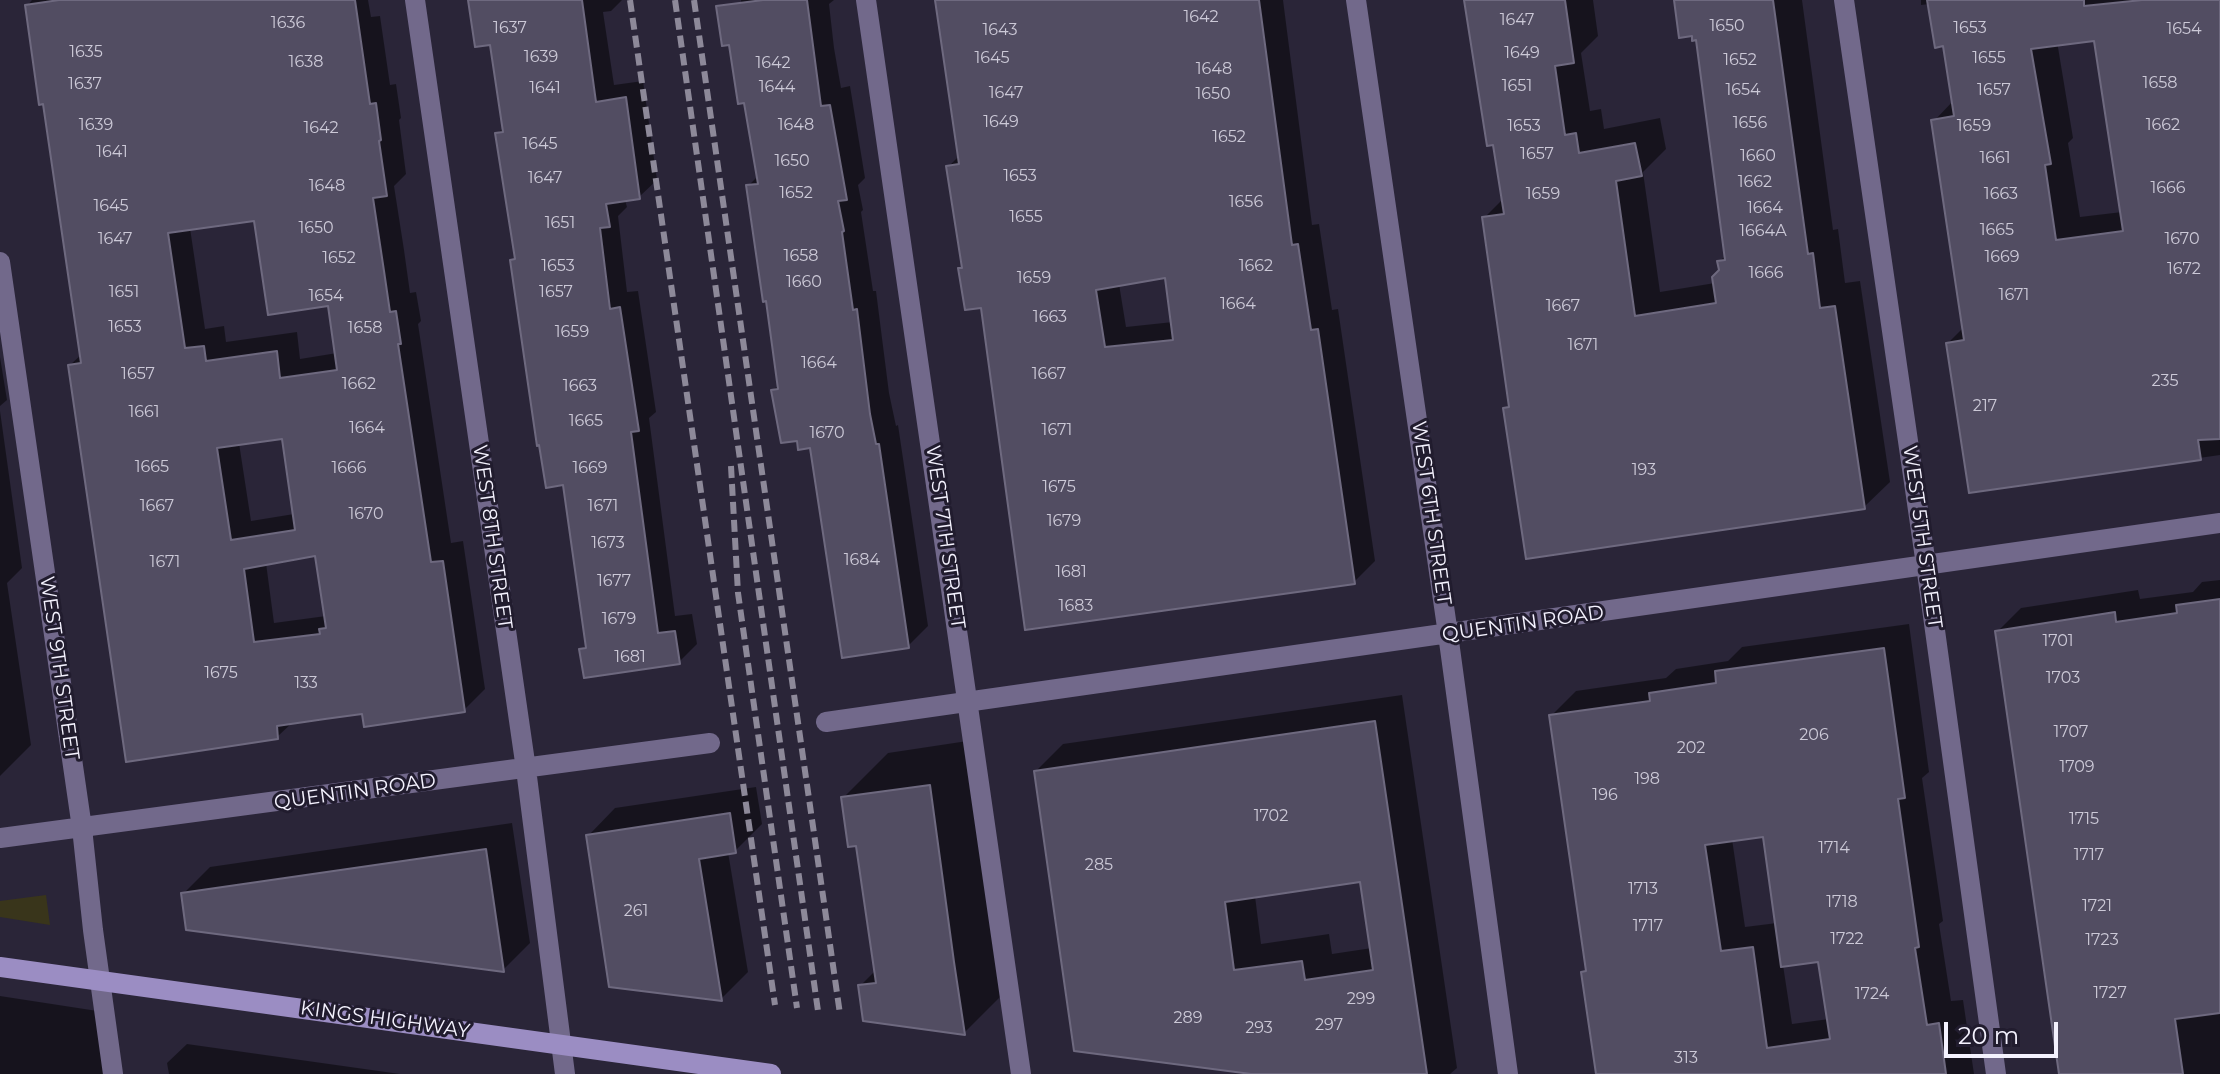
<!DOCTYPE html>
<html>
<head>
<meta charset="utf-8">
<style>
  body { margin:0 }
  #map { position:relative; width:2220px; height:1074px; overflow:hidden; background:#2a2538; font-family:Montserrat,sans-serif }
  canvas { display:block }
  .scale { position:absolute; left:1944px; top:1022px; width:114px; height:36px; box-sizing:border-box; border:4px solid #f4f2fe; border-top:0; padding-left:10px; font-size:24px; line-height:28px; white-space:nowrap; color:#f4f2fe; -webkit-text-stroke:6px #211c2e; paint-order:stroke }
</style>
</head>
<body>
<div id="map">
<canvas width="2220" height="1074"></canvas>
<div class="scale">20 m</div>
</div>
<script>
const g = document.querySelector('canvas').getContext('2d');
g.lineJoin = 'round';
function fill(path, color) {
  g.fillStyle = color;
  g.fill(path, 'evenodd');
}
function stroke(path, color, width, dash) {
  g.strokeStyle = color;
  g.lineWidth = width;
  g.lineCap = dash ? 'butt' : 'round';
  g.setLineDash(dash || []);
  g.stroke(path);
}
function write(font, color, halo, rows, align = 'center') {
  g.font = font + ' Montserrat,sans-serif';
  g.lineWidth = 6;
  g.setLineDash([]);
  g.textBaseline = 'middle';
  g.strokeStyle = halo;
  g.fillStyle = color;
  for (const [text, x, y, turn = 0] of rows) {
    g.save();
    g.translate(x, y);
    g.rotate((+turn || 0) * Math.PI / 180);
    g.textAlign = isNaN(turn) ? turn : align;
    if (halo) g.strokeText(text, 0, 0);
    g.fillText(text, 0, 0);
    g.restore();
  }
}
fill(new Path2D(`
  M 46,895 L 50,925 L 0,917 L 0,901 Z`), '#39351b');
fill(new Path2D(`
  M 32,0 L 368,0 L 371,17 L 380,16 L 390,85 L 396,84 L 401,118 L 399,120 L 406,174 L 394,186 L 404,250 L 410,293 L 416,292 L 421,321 L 418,324 L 451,543 L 463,541 L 485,689 L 464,710 L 364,711 L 293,722 L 277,737 L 70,365 L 82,354 L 45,102 L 27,6 ZM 256,219 L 330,303 L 337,353 L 300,359 L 297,332 L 226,342 L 224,326 L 205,329 L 190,228 ZM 284,437 L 294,514 L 251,521 L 239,443 ZM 317,554 L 326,616 L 274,623 L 266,563 Z
  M 471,0 L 622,0 L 611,11 L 603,12 L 614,85 L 643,81 L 657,180 L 639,197 L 625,200 L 627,207 L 618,216 L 627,292 L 638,291 L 656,412 L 649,418 L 675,616 L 692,614 L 697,644 L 679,662 L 581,650 L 588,644 L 565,483 L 512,261 L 517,256 L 497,134 L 504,127 L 491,43 Z
  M 741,0 L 834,0 L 829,4 L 834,48 L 841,88 L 850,86 L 865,178 L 858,185 L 863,210 L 861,212 L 873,291 L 876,291 L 889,393 L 896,426 L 898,425 L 928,626 L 908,646 L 812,446 L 798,438 L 773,390 L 780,384 L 748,186 L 759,175 Z
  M 938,0 L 1283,0 L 1312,225 L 1319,224 L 1332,310 L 1338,309 L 1375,561 L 1354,582 L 982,305 L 960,269 L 964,266 L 948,167 L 960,155 ZM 1166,275 L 1173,322 L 1126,327 L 1119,284 Z
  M 1466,0 L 1593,0 L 1598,36 L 1581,53 L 1590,111 L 1601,109 L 1604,129 L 1660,118 L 1666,149 L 1643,172 L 1660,292 L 1715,283 L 1721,271 L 1719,262 L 1726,255 L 1698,38 L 1676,0 L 1802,0 L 1833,230 L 1838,229 L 1845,283 L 1860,281 L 1890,482 L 1864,507 L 1505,409 L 1511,403 L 1484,218 L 1503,199 Z
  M 1921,0 L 2032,0 L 2052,11 L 2073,138 L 2068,143 L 2080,217 L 2122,212 L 2096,39 L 2074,0 L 2220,0 L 2220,455 L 1970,491 L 1948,343 L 1964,327 L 1934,121 L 1954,100 L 1945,44 L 1930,4 L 1921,5 Z
  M 0,357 L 7,400 L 0,406 Z
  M 0,411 L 22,568 L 7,583 L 31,745 L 0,776 Z
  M 2220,580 L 2220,1074 L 2061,1074 L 1997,632 L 2021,608 L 2138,590 L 2140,599 L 2193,592 L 2202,582 Z
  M 1909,624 L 1929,772 L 1922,778 L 1943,921 L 1939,924 L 1951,1001 L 1963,1000 L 1974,1074 L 1598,1074 L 1583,973 L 1587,968 L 1551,716 L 1576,691 L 1666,678 L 1676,669 L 1728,661 L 1742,647 ZM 1764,835 L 1777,923 L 1745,927 L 1732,839 ZM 1819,960 L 1829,1019 L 1792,1024 L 1783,965 Z
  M 1402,695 L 1457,1068 L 1450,1074 L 1267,1074 L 1036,771 L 1063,744 ZM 1362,880 L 1372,948 L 1332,954 L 1329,934 L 1261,944 L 1255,896 Z
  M 974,740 L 1009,988 L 964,1033 L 860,986 L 876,970 L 858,844 L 843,798 L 888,753 Z
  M 756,787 L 762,824 L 735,851 L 728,852 L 748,972 L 721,999 L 588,836 L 615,808 Z
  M 512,823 L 530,943 L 503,970 L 183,894 L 210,867 Z
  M 0,996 L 104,1012 L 112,1074 L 0,1074 Z
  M 187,1044 L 400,1074 L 169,1074 L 167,1063 Z`), '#0007');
const building = new Path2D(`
  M 59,0 L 355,0 L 370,104 L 376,103 L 381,140 L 379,141 L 387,196 L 373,198 L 384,271 L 390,312 L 396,311 L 401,344 L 398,344 L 431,562 L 443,561 L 465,712 L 364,727 L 362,714 L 325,719 L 277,726 L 278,739 L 126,762 L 68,365 L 81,363 L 43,104 L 39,105 L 25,5 ZM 254,221 L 268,315 L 328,306 L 337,370 L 280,378 L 277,351 L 206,361 L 204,346 L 185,348 L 168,233 ZM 282,439 L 295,530 L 231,540 L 217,448 ZM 315,556 L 326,628 L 319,629 L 320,634 L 254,642 L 244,569 Z
  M 468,0 L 582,0 L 596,102 L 626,97 L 640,199 L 606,204 L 610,227 L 600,228 L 610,309 L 620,307 L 639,431 L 631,432 L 658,633 L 675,631 L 680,664 L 584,678 L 579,649 L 586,648 L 563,485 L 546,488 L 539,445 L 537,446 L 510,260 L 515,259 L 495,133 L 503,132 L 490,45 L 475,47 Z
  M 763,0 L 807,0 L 821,106 L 830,105 L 847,200 L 838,201 L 844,231 L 842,232 L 853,310 L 857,309 L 870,414 L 876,444 L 879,444 L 909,648 L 842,658 L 810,448 L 798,450 L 797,441 L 781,443 L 771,390 L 778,389 L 766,301 L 763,302 L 746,185 L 758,184 L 744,103 L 738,104 L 729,45 L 722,46 L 716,6 Z
  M 935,0 L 1259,0 L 1292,245 L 1298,244 L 1311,330 L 1318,329 L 1355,584 L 1025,630 L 981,308 L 965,310 L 958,268 L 962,268 L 946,166 L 959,164 ZM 1165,278 L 1173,340 L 1105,347 L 1096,290 Z
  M 1464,0 L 1565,0 L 1574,63 L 1555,66 L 1565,135 L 1576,133 L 1579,153 L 1635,143 L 1642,176 L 1616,181 L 1635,316 L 1716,303 L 1712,277 L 1719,270 L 1717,261 L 1725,260 L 1696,40 L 1692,41 L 1692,36 L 1679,38 L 1674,0 L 1773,0 L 1808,254 L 1813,253 L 1820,308 L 1835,306 L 1865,509 L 1526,559 L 1503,408 L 1509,407 L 1482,217 L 1504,214 L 1493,145 L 1487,146 Z
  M 1927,0 L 2084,0 L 2084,6 L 2142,0 L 2220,0 L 2220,439 L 2198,440 L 2201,460 L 1969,493 L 1946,343 L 1964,340 L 1931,120 L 1954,116 L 1943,46 L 1935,48 ZM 2094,41 L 2123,231 L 2056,240 L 2045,165 L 2051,164 L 2031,49 Z
  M 2220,599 L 2220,1013 L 2175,1019 L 2183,1074 L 2059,1074 L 1995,631 L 2115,612 L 2116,622 L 2177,613 L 2176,605 Z
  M 1884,648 L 1905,798 L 1898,799 L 1919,947 L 1915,948 L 1927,1025 L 1939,1023 L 1946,1074 L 1596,1074 L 1581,972 L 1586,971 L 1549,715 L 1650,701 L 1649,693 L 1716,683 L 1715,671 ZM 1763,837 L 1781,967 L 1818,962 L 1830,1039 L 1767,1048 L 1753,947 L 1721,951 L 1705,845 Z
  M 1375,721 L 1427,1074 L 1251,1074 L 1074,1051 L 1034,771 ZM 1360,882 L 1373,970 L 1305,980 L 1302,961 L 1234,970 L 1225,902 Z
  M 930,785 L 954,962 L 965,1035 L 863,1021 L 858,985 L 876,983 L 856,846 L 848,847 L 841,797 Z
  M 730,813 L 736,853 L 699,859 L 722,1001 L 609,987 L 586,835 Z
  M 486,849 L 504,972 L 186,930 L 181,893 Z`);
fill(building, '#524d62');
stroke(building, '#6e697f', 2);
stroke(new Path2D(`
  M 415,0 L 526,769 L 565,1074
  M 866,0 L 1021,1074
  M 1356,0 L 1448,634 L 1508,1074
  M 1844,0 L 1926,565 L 1996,1074
  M 0,262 L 82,828 L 93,930 L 113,1074
  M 826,722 L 2220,523
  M 0,838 L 710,743`), '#72698b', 20);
stroke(new Path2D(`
  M 0,967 L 771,1074`), '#9b8dc3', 20);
stroke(new Path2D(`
  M 630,0 L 775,1005
  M 675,0 L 818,1011
  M 694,0 L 840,1014
  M 731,466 L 738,593 L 797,1008`), '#8d8999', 6, [12, 6]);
write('16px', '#ccc9d7', null, [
  ["1642",1201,17],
  ["1647",1517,20],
  ["1636",288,23],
  ["1650",1727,26],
  ["1637",510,28],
  ["1653",1970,28],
  ["1654",2184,29],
  ["1643",1000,30],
  ["1635",86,52],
  ["1649",1522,53],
  ["1639",541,57],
  ["1645",992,58],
  ["1655",1989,58],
  ["1652",1740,60],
  ["1638",306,62],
  ["1642",773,63],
  ["1648",1214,69],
  ["1658",2160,83],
  ["1637",85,84],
  ["1651",1517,86],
  ["1644",777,87],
  ["1641",545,88],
  ["1654",1743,90],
  ["1657",1994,90],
  ["1647",1006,93],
  ["1650",1213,94],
  ["1649",1001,122],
  ["1656",1750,123],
  ["1639",96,125],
  ["1648",796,125],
  ["1662",2163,125],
  ["1653",1524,126],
  ["1659",1974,126],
  ["1642",321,128],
  ["1652",1229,137],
  ["1645",540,144],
  ["1641",112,152],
  ["1657",1537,154],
  ["1660",1758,156],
  ["1661",1995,158],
  ["1650",792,161],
  ["1653",1020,176],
  ["1647",545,178],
  ["1662",1755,182],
  ["1648",327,186],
  ["1666",2168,188],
  ["1652",796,193],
  ["1659",1543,194],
  ["1663",2001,194],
  ["1656",1246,202],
  ["1645",111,206],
  ["1664",1765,208],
  ["1655",1026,217],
  ["1651",560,223],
  ["1650",316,228],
  ["1665",1997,230],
  ["1664A",1763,231],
  ["1647",115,239],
  ["1670",2182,239],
  ["1658",801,256],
  ["1669",2002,257],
  ["1652",339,258],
  ["1653",558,266],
  ["1662",1256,266],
  ["1672",2184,269],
  ["1666",1766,273],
  ["1659",1034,278],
  ["1660",804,282],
  ["1651",124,292],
  ["1657",556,292],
  ["1671",2014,295],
  ["1654",326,296],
  ["1664",1238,304],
  ["1667",1563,306],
  ["1663",1050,317],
  ["1653",125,327],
  ["1658",365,328],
  ["1659",572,332],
  ["1671",1583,345],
  ["1664",819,363],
  ["1657",138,374],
  ["1667",1049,374],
  ["235",2165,381],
  ["1662",359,384],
  ["1663",580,386],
  ["217",1985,406],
  ["1661",144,412],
  ["1665",586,421],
  ["1664",367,428],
  ["1671",1057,430],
  ["1670",827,433],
  ["1665",152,467],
  ["1666",349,468],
  ["1669",590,468],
  ["193",1644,470],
  ["1675",1059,487],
  ["1667",157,506],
  ["1671",603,506],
  ["1670",366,514],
  ["1679",1064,521],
  ["1673",608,543],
  ["1684",862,560],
  ["1671",165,562],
  ["1681",1071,572],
  ["1677",614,581],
  ["1683",1076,606],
  ["1679",619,619],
  ["1701",2058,641],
  ["1681",630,657],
  ["1675",221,673],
  ["1703",2063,678],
  ["133",306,683],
  ["1707",2071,732],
  ["206",1814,735],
  ["202",1691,748],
  ["1709",2077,767],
  ["198",1647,779],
  ["196",1605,795],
  ["1702",1271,816],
  ["1715",2084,819],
  ["1714",1834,848],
  ["1717",2089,855],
  ["285",1099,865],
  ["1713",1643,889],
  ["1718",1842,902],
  ["1721",2097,906],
  ["261",636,911],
  ["1717",1648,926],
  ["1722",1847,939],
  ["1723",2102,940],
  ["1727",2110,993],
  ["1724",1872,994],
  ["299",1361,999],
  ["289",1188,1018],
  ["297",1329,1025],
  ["293",1259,1028],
  ["313",1686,1058]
]);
write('20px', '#f4f2fe', '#211c2e', [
  ["WEST 6TH STREET",1431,513,82],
  ["WEST 8TH STREET",492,537,82],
  ["WEST 7TH STREET",945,537,82],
  ["WEST 5TH STREET",1922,537,82],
  ["QUENTIN ROAD",1523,624,-8],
  ["WEST 9TH STREET",59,668,82],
  ["QUENTIN ROAD",355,792,-8],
  ["KINGS HIGHWAY",385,1020,8]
]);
</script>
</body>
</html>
